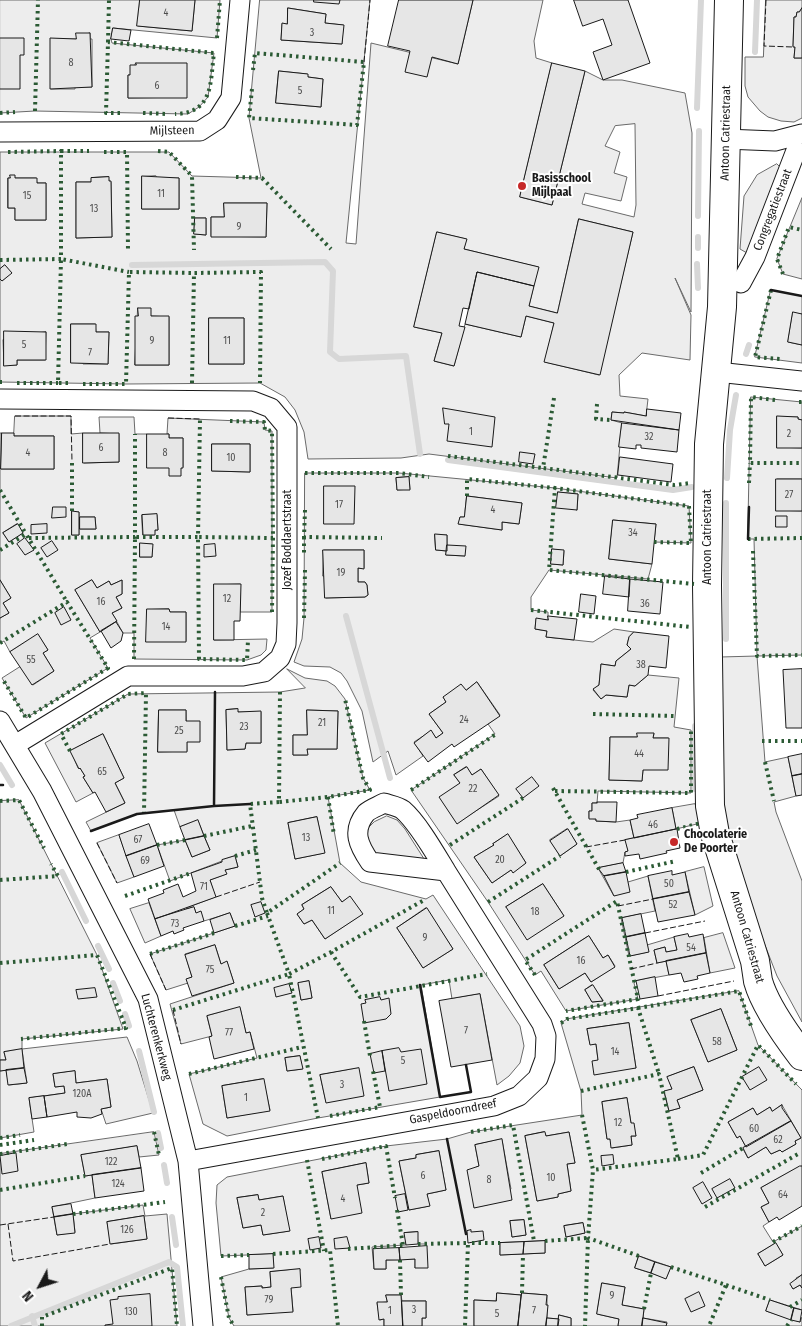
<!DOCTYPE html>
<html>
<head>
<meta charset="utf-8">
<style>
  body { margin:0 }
  #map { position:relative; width:802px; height:1326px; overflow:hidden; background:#fff; font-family:"Fira Sans Condensed",sans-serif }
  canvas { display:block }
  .north { position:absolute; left:15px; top:1261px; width:50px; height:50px; -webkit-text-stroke:4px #fff; paint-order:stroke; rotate:230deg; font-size:14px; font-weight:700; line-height:20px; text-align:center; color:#1a1a1a }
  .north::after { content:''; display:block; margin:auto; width:18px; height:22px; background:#1a1a1a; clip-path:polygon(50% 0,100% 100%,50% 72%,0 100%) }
</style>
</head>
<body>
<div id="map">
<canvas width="802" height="1326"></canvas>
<div class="north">N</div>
</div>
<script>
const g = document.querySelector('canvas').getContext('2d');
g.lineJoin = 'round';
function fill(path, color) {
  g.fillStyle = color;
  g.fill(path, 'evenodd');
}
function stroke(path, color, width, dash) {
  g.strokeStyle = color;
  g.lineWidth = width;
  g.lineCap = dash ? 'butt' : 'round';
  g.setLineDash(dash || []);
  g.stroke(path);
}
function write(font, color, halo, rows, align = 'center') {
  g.font = font + ' "Fira Sans Condensed",sans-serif';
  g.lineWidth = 4;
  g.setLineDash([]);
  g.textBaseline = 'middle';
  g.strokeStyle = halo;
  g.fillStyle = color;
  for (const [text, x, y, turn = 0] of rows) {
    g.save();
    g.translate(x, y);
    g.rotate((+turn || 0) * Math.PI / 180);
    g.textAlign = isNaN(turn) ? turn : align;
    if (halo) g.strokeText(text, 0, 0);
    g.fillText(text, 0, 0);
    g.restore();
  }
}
const built = new Path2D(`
  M 0,0 L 140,0 L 138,26 L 192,31 L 195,0 L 220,0 L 217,38 L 113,28 L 111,39 L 112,43 L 214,53 L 208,97 L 199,107 L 188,114 L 35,111 L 0,113 ZM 90,33 L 90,39 L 92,39 L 92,87 L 75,87 L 75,89 L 51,89 L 51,39 L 76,39 ZM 136,63 L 187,97 L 128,98 L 128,75 L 130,75 Z
  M 260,0 L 370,0 L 346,243 L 356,244 L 371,43 L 458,64 L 473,0 L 543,0 L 534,41 L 536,58 L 552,63 L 520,197 L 552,205 L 585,71 L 603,80 L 622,80 L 685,93 L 692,133 L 691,312 L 675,278 L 691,315 L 690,360 L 642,353 L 619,375 L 620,396 L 648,399 L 646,416 L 624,412 L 624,413 L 612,412 L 611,420 L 622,423 L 617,478 L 429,454 L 401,458 L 308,459 L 304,432 L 295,410 L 285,397 L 260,383 L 126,384 L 0,382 L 0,279 L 2,281 L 11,273 L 5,265 L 0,269 L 0,152 L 169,152 L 192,176 L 261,178 L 249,118 ZM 288,8 L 326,14 L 325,23 L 343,25 L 342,44 L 281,40 L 282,24 L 287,24 ZM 279,71 L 307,74 L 308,77 L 323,79 L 321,107 L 276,103 ZM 635,124 L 636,205 L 634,217 L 582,204 L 585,193 L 621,201 L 627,177 L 614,173 L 620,152 L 605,146 L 615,126 ZM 156,176 L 157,178 L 179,178 L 179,209 L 142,209 L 142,177 ZM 108,177 L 109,181 L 111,182 L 112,237 L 76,238 L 76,182 L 91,182 L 92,178 ZM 8,178 L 36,178 L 37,183 L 46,183 L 46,220 L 15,220 L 15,208 L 8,208 ZM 224,203 L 267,203 L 266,237 L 211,236 L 211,217 L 224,217 ZM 195,218 L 206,218 L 206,235 L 195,234 ZM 579,219 L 633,232 L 599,375 L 545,362 L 554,323 L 526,316 L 521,337 L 465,324 L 454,366 L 434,361 L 442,333 L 414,327 L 437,232 L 466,239 L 464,249 L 538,267 L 529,306 L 557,313 ZM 138,308 L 151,316 L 169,317 L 169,365 L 135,365 ZM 209,318 L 244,318 L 244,364 L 209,364 ZM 71,324 L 95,324 L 96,332 L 109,332 L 108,364 L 83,364 L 83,363 L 71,362 ZM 46,332 L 45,360 L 17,360 L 17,365 L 4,365 L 3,340 Z
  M 766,0 L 802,0 L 802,8 L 799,12 L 797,12 L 796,17 L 794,17 L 793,46 L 795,47 L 794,58 L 802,58 L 802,118 L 794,122 L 781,121 L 768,117 L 760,111 L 748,97 L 745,86 L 745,57 L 763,57 Z
  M 777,164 L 780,167 L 747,253 L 740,249 L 744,196 L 757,175 Z
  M 802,198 L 802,279 L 783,274 L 777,259 Z
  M 771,290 L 802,296 L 802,314 L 793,313 L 788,342 L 802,345 L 802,363 L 755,357 Z
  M 751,397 L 802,402 L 802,420 L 798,419 L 798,417 L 777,417 L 777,447 L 802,448 L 802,479 L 777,479 L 776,510 L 802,511 L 802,655 L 757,656 L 765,762 L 788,757 L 796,796 L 774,802 L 776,812 L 802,881 L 802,1022 L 777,976 L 734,866 L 721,801 L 720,657 L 757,656 L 754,539 L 748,539 Z
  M 15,416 L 71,416 L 71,434 L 83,433 L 84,463 L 119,462 L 119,434 L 100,433 L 99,417 L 134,417 L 135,434 L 147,434 L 181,468 L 183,467 L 183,438 L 169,438 L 169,434 L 167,434 L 168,418 L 264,422 L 265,430 L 272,431 L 272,612 L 240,612 L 240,584 L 214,585 L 214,640 L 267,639 L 266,650 L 261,655 L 247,660 L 134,659 L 134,633 L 123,633 L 112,613 L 122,608 L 116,597 L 122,594 L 122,580 L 111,585 L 109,581 L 97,588 L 92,580 L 75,590 L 100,632 L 90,638 L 108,668 L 26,718 L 2,678 L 21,666 L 33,685 L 54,671 L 43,653 L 48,650 L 38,635 L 10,652 L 4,641 L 0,643 L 0,618 L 9,613 L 3,603 L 11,598 L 0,580 L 0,433 L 2,433 L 1,469 L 54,469 L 54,436 L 14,436 ZM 212,444 L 250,444 L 250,472 L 212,471 ZM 72,512 L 79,512 L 79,535 L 72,535 ZM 142,515 L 157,515 L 158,530 L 155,530 L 154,535 L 143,535 ZM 80,517 L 95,517 L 96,529 L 80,529 ZM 17,524 L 23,533 L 9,542 L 3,533 ZM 140,544 L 152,544 L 152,557 L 140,557 ZM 169,609 L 170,612 L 186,612 L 186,641 L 147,610 Z
  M 305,473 L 399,473 L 555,488 L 689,506 L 691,543 L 654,542 L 656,524 L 613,520 L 609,559 L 652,564 L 648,579 L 549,570 L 531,597 L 531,610 L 548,612 L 548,620 L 536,619 L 535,629 L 547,631 L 546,637 L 593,642 L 614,629 L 634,632 L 629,637 L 627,645 L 631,649 L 616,661 L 615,666 L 601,664 L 599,685 L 593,690 L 601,699 L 606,695 L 627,697 L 629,685 L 635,686 L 648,675 L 679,678 L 674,727 L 691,730 L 691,793 L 598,791 L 597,803 L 592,803 L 592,811 L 589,811 L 589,818 L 596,819 L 596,821 L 616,822 L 630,820 L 634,838 L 626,840 L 628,851 L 625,852 L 623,863 L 598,868 L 614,896 L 628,882 L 648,876 L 655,911 L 621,918 L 629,956 L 648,952 L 647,945 L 674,937 L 677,950 L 666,952 L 665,947 L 654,950 L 657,963 L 666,961 L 669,975 L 636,981 L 634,983 L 638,999 L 566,1011 L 541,971 L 535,975 L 488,902 L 411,790 L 495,734 L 488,724 L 500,715 L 477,682 L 466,690 L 443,697 L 446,702 L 429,714 L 443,733 L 436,738 L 431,731 L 414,742 L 423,756 L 396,775 L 388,751 L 373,762 L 362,711 L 347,681 L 341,673 L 330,667 L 304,666 L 294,662 L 302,639 L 304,618 ZM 409,477 L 410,489 L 397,490 L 396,478 ZM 558,492 L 578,494 L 577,510 ZM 467,496 L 522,503 L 519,524 L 502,522 L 502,530 L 459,524 L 460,517 L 464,517 ZM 435,535 L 447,535 L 447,545 L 465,556 L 446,555 L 447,551 L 436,550 ZM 552,549 L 564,551 L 563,565 L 551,564 ZM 324,550 L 364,550 L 364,568 L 358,568 L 358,582 L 365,582 L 367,585 L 368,595 L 365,597 L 326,598 L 325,576 L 323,576 ZM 654,734 L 653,738 L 668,738 L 643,770 L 642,781 L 609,780 L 610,737 L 637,737 ZM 466,767 L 472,775 L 481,769 L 499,796 L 457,823 L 460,783 L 454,775 ZM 567,829 L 577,844 L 560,856 L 550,840 ZM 508,835 L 526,863 L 513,872 L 511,870 L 492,883 L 474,857 L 494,845 L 493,844 ZM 543,884 L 564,916 L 506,907 ZM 589,936 L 603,958 L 608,955 L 615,966 L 591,982 L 585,973 L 559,989 L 544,965 ZM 592,985 L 603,1000 L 603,1001 L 592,1002 L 585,990 Z
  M 287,669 L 305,678 L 327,681 L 335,686 L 345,699 L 363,778 L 370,790 L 328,797 L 340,863 L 361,882 L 426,899 L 433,895 L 520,1026 L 524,1046 L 520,1063 L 509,1076 L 497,1085 L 480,994 L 452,999 L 449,980 L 421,985 L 440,1097 L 318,1118 L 227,1136 L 203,1124 L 189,1074 L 257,1058 L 250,1032 L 246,1033 L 240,1008 L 207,1016 L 212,1036 L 181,1044 L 170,1004 L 234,983 L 227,962 L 221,964 L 215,945 L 185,954 L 192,977 L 187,979 L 188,983 L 166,990 L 150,954 L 235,926 L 230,913 L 204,921 L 196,913 L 194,907 L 187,909 L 186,908 L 215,897 L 210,880 L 226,874 L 225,870 L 238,867 L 235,856 L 170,881 L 157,845 L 185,840 L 192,857 L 210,850 L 198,821 L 180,827 L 174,810 L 144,813 L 137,814 L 91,831 L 86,822 L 125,803 L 115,783 L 124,778 L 103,734 L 92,739 L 71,751 L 78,768 L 80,768 L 85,776 L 83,777 L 93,793 L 76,802 L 45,743 L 128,694 L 280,692 L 305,688 ZM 237,709 L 238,712 L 261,712 L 261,743 L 246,743 L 245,749 L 227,750 L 226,710 ZM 159,710 L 186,710 L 187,751 L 158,752 ZM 307,710 L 338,711 L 337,749 L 307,749 L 307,755 L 293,755 L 293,735 L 307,735 ZM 317,817 L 324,853 L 295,859 L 288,823 ZM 331,887 L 342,902 L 350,897 L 362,914 L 325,939 L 312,920 L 304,924 L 297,914 L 304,909 L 302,905 ZM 426,908 L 453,949 L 423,968 L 397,928 ZM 309,981 L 312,998 L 301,1000 L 298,984 ZM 300,1056 L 302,1069 L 287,1071 L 285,1058 ZM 358,1069 L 326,1102 L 320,1075 ZM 263,1079 L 270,1110 L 227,1118 L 222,1086 Z
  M 19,800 L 97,955 L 123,1029 L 22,1039 L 22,1049 L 127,1037 L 137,1061 L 153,1113 L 106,1124 L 101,1109 L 111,1107 L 107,1079 L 76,1083 L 75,1071 L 53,1074 L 55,1087 L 64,1086 L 65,1093 L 29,1098 L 34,1132 L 0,1138 L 0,1071 L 6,1070 L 9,1085 L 27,1083 L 22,1050 L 4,1052 L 6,1060 L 0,1060 L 0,801 Z
  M 695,804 L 701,823 L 676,829 L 672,808 Z
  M 387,816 L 397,820 L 405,829 L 426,862 L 372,854 L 365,836 L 369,827 L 374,822 Z
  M 119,835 L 134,877 L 117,883 L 97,843 Z
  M 704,867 L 713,906 L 695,915 L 685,872 Z
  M 149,903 L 161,936 L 145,943 L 130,909 Z
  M 723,933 L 735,968 L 710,973 L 704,938 Z
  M 739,991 L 758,1045 L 802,1090 L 802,1166 L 761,1188 L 769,1203 L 761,1207 L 769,1222 L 763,1226 L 773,1242 L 802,1226 L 802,1275 L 796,1278 L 797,1280 L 791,1285 L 793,1289 L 800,1285 L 802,1288 L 802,1310 L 770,1300 L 766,1311 L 800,1322 L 802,1317 L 802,1326 L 666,1326 L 667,1322 L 643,1318 L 644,1309 L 622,1305 L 625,1287 L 602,1283 L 597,1314 L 619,1319 L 618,1326 L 571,1326 L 571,1318 L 559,1315 L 559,1319 L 547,1318 L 547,1295 L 522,1293 L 521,1295 L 497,1293 L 496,1301 L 474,1300 L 474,1326 L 422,1326 L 422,1318 L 426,1318 L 426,1301 L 402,1301 L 401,1295 L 386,1295 L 387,1302 L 377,1303 L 380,1320 L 384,1319 L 384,1326 L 234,1326 L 229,1318 L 221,1277 L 249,1269 L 273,1268 L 273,1254 L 221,1256 L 216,1203 L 217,1185 L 227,1177 L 386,1146 L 447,1139 L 471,1132 L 582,1115 L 581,1091 L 561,1023 L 567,1019 ZM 721,1009 L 737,1050 L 708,1062 L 691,1020 ZM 629,1023 L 636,1068 L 598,1060 L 596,1044 L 590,1044 L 587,1029 ZM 694,1067 L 703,1090 L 677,1100 L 680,1108 L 669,1111 L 664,1092 L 672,1089 L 668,1077 ZM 627,1098 L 631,1123 L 636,1136 L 631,1136 L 632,1145 L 612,1148 L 610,1139 L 607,1139 L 602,1102 ZM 782,1105 L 801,1138 L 795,1141 L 796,1144 L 782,1152 L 780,1150 L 771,1154 L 766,1147 L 748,1158 L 743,1149 L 746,1147 L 740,1136 L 737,1138 L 728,1122 L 753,1108 L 757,1115 L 770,1107 L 772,1111 ZM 544,1132 L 546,1136 L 569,1132 L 575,1163 L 567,1164 L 571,1191 L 558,1194 L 558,1197 L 537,1201 L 525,1136 ZM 502,1140 L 511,1189 L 487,1205 L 474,1207 L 476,1167 L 479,1166 L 475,1145 ZM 439,1151 L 446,1190 L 427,1194 L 429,1206 L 409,1210 L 399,1161 L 416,1158 L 416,1155 ZM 366,1163 L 369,1183 L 357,1185 L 331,1219 L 322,1172 ZM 258,1195 L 259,1200 L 283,1196 L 289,1231 L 263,1235 L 261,1225 L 243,1228 L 237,1198 ZM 524,1220 L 526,1235 L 512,1237 L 510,1221 ZM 583,1223 L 585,1233 L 566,1237 L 564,1226 ZM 417,1232 L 418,1244 L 426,1244 L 427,1246 L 415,1268 L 415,1259 L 386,1260 L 386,1269 L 374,1269 L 372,1247 L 406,1245 L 405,1233 ZM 545,1241 L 545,1253 L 500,1255 L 500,1243 ZM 776,1244 L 783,1255 L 765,1266 L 758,1254 ZM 639,1256 L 671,1267 L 666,1278 L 635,1268 ZM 300,1270 L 291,1288 L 293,1311 L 247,1315 L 245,1287 L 262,1286 L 262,1288 L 271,1287 L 270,1272 Z
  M 154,1132 L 159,1155 L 139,1157 L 137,1146 L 81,1155 L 85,1176 L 92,1175 L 95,1198 L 52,1207 L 57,1235 L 75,1232 L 73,1214 L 143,1205 L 145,1216 L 167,1214 L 177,1326 L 0,1326 L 0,1154 ZM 144,1216 L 147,1239 L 111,1244 L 107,1222 Z`);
fill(built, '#ededed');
stroke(built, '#6a6a6a', 1);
stroke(new Path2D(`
  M 755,52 L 757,0
  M 697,108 L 701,0
  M 698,216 L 699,131
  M 698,237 L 698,248
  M 697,264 L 698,288
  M 132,265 L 325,262 L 333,271 L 330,352 L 339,359 L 406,356 L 420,454
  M 746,354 L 749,345
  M 448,460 L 673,490 L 692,487
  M 727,478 L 730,430 L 736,395
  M 346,616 L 390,778
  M 726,639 L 726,503
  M 695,726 L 695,789
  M 0,765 L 12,785
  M 62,872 L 86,921
  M 98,946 L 109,969
  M 113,983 L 120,1001
  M 125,1014 L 129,1026
  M 139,1051 L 154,1112
  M 158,1133 L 161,1148
  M 164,1165 L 167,1183
  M 172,1217 L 176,1245
  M 32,1316 L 35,1326
  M 11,1326 L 169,1262 L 177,1267 L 183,1326`), '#d7d7d7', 6);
const building = new Path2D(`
  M 140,0 L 195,0 L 192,31 L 137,26 Z
  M 314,0 L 340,0 L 339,4 L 314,2 Z
  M 399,0 L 473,0 L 458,64 L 432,57 L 427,77 L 405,72 L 410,51 L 388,46 Z
  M 574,0 L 628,0 L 650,63 L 603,80 L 593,52 L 612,45 L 603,19 L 583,26 Z
  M 288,8 L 326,14 L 325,23 L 344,25 L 342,44 L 281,40 L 282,23 L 287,24 Z
  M 802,8 L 802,58 L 794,58 L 795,47 L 793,47 L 794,17 L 796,17 L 797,12 L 799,12 Z
  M 113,28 L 131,30 L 129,41 L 111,39 Z
  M 76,33 L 90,33 L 92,87 L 50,89 L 50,38 L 76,39 Z
  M 0,38 L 24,38 L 24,55 L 20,55 L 20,89 L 0,89 Z
  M 136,63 L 187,63 L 187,98 L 128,98 L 128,75 L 130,75 L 130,65 L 136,65 Z
  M 552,63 L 585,71 L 552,205 L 520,197 Z
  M 279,71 L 308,74 L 308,77 L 323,79 L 321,107 L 276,103 Z
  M 10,175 L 15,175 L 15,178 L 37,178 L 37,183 L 46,183 L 46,220 L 15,220 L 15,208 L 8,208 L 8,178 L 10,178 Z
  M 142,176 L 179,178 L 179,209 L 142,209 Z
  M 109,177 L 109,181 L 111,181 L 112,237 L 76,238 L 76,182 L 91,182 L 91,178 Z
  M 224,203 L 267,203 L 266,237 L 211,237 L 211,217 L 224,217 Z
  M 195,218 L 206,218 L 206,235 L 194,234 Z
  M 579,219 L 633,232 L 600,375 L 544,362 L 554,323 L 526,316 L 521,337 L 465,324 L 477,272 L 534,286 L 529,306 L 557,313 Z
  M 437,232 L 467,239 L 464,249 L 539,267 L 534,286 L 477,272 L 469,309 L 463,308 L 459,326 L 465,327 L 454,366 L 434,361 L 442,333 L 414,327 Z
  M 5,265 L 12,273 L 2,281 L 0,279 L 0,269 Z
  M 138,308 L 151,308 L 151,316 L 169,316 L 169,365 L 135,365 L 135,316 L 138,316 Z
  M 793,312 L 802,314 L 802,345 L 788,342 Z
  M 209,318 L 244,318 L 244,364 L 209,364 Z
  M 71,324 L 96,324 L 96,332 L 109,332 L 108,364 L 71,363 Z
  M 4,331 L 46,332 L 46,360 L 17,360 L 17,365 L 4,366 Z
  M 443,408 L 495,417 L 492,447 L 447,441 L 449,424 L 445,424 Z
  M 647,409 L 681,413 L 679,430 L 611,420 L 612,412 L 624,413 L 624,412 L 646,416 Z
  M 777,416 L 798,417 L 798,419 L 802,420 L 802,448 L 777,448 Z
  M 622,423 L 679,430 L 677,452 L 641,448 L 641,445 L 636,445 L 636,449 L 619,447 Z
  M 2,433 L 14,433 L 14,436 L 54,436 L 54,469 L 1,469 Z
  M 83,433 L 119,433 L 119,462 L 83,463 Z
  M 147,434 L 169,434 L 169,438 L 183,438 L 183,468 L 181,468 L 181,476 L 169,476 L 169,468 L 147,468 Z
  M 212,444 L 250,444 L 250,472 L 212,471 Z
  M 520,452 L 535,454 L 533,464 L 519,462 Z
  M 620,457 L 673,464 L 671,482 L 618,475 Z
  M 409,477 L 410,490 L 397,490 L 396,478 Z
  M 776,479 L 802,479 L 802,511 L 776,511 Z
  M 324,486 L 355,486 L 354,524 L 324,524 Z
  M 558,492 L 578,494 L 577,510 L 556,508 Z
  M 467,496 L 522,503 L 519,524 L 502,522 L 502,530 L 458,524 L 460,517 L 464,517 Z
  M 53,507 L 66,507 L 66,517 L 52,518 Z
  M 72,511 L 79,512 L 79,535 L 72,535 Z
  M 157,514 L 158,530 L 155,530 L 155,535 L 143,535 L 142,515 Z
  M 776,516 L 787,516 L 787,527 L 776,527 Z
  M 80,517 L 95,517 L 96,529 L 80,529 Z
  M 613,520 L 656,524 L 652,564 L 609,559 Z
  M 18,524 L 23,533 L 9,542 L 3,533 Z
  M 47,524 L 47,533 L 31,534 L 31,525 Z
  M 435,534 L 447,535 L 447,551 L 436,550 Z
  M 25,538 L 34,550 L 25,555 L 17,544 Z
  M 52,541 L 58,550 L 47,557 L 41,548 Z
  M 140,543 L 153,544 L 152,557 L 140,557 Z
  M 215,544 L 216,556 L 204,557 L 204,545 Z
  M 447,545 L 466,546 L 465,556 L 446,555 Z
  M 552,549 L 564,550 L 563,565 L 551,564 Z
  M 323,550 L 364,550 L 364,569 L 358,568 L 358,582 L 365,582 L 367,585 L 368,595 L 365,597 L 325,598 Z
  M 605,576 L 630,579 L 629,597 L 603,594 Z
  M 630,579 L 663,582 L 660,614 L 628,611 Z
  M 0,580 L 11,598 L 3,603 L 9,613 L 0,618 Z
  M 92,580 L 97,588 L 109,581 L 111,585 L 122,580 L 122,594 L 116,597 L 122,608 L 112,613 L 117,621 L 100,632 L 75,590 Z
  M 214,584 L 241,584 L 240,621 L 234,621 L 234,640 L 214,640 Z
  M 581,594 L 596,596 L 594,614 L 579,612 Z
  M 64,607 L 71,620 L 61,625 L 55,613 Z
  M 147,609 L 169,609 L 170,612 L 186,612 L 186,642 L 146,642 Z
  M 548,616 L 577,619 L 574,640 L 546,637 L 547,631 L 535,629 L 536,618 L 548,620 Z
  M 116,622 L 123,633 L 121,641 L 111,648 L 101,631 Z
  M 634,632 L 669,636 L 666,668 L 649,666 L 648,675 L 635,686 L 629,685 L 627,697 L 606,695 L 601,699 L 593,689 L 599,685 L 601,664 L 615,666 L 616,661 L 631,649 L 627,645 L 629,637 Z
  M 38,634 L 48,650 L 43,653 L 54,671 L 32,685 L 10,652 Z
  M 802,669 L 802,728 L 786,728 L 783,670 Z
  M 477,682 L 500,716 L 454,747 L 452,744 L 428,762 L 414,743 L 431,730 L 436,738 L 443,733 L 429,714 L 446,702 L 443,697 L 461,684 L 466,690 Z
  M 238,709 L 238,712 L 261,711 L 261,743 L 246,743 L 245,749 L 227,750 L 226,710 Z
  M 159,710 L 186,710 L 186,721 L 200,721 L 200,742 L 187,742 L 187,752 L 158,752 Z
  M 307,710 L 338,711 L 337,749 L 307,749 L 308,755 L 293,755 L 293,735 L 307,735 Z
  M 637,733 L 654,733 L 653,738 L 669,738 L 668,770 L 643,770 L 642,781 L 609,780 L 610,737 L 637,737 Z
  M 103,734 L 124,778 L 115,783 L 125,803 L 106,812 L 95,792 L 93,793 L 83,777 L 85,776 L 80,768 L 79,769 L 70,751 Z
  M 802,754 L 802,774 L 792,776 L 788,757 Z
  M 467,767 L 472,775 L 481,769 L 499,795 L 457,824 L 439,797 L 460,783 L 454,775 Z
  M 802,774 L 802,795 L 796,796 L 792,776 Z
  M 532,777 L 539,786 L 523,798 L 516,789 Z
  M 597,802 L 617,802 L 616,822 L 596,821 L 596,819 L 589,819 L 589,811 L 592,811 L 592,803 L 597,803 Z
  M 672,808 L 676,829 L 634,838 L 630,820 L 638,818 L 637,815 Z
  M 317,817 L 325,853 L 295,859 L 288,823 Z
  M 198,820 L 204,836 L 185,840 L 180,827 Z
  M 149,824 L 157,845 L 126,856 L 119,835 Z
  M 568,829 L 577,844 L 560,856 L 550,841 Z
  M 676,829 L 677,829 L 680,848 L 666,851 L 667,853 L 640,859 L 639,854 L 625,856 L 625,852 L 628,851 L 625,840 Z
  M 508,834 L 526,863 L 513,873 L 511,870 L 492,883 L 474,857 L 494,845 L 493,844 Z
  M 204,836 L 210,850 L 192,857 L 185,840 Z
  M 157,845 L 164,866 L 134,877 L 126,856 Z
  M 235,856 L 238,867 L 225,870 L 227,874 L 210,880 L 216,897 L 155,919 L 148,899 L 164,893 L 163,890 L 178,884 L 183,897 L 196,891 L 191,873 L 222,862 L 222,860 Z
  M 623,863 L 626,872 L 604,876 L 598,868 Z
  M 672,871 L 672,875 L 685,872 L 689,892 L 653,899 L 648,876 Z
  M 626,872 L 630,892 L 614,896 L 604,876 Z
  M 543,884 L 564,916 L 527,940 L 506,907 Z
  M 331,887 L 342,902 L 350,896 L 363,914 L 325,939 L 312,920 L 304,924 L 297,914 L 304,909 L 302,905 Z
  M 689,892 L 695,915 L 658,922 L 653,899 Z
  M 261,902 L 265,913 L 255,917 L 251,905 Z
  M 194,907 L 196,913 L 201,911 L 204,921 L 183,928 L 184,930 L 174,934 L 173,931 L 161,936 L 155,919 Z
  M 427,908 L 453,949 L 423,968 L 397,928 Z
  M 230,913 L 235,926 L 214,933 L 210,920 Z
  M 641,914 L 645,933 L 626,937 L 622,918 Z
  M 645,933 L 649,952 L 630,956 L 626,937 Z
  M 688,934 L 689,937 L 703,934 L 706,953 L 657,963 L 654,950 L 665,947 L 666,952 L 677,950 L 674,937 Z
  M 589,936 L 603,958 L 608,955 L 615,967 L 591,982 L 585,973 L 559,989 L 544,965 Z
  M 215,945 L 221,964 L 227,961 L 234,983 L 192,996 L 186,979 L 192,977 L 185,955 Z
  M 706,953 L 710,973 L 697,976 L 698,979 L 684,982 L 681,973 L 669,975 L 666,961 Z
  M 655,977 L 658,996 L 640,999 L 636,981 Z
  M 309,981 L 312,998 L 301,1000 L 298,983 Z
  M 289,984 L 292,993 L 276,997 L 274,988 Z
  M 593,985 L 603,1001 L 592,1002 L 585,990 Z
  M 95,988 L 97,997 L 78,999 L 76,990 Z
  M 480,994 L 492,1060 L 451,1067 L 439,1001 Z
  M 380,997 L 381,1000 L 389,998 L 391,1014 L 386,1019 L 364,1023 L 361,1004 L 366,1003 L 365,1000 Z
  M 240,1007 L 246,1033 L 250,1032 L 254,1049 L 214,1059 L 209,1037 L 212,1036 L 207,1016 Z
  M 721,1009 L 737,1050 L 708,1062 L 691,1020 Z
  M 629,1023 L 636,1068 L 594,1075 L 592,1061 L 598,1060 L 596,1044 L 590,1045 L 587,1029 Z
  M 399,1048 L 401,1052 L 421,1049 L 427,1084 L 389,1091 L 382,1051 Z
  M 22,1049 L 24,1068 L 0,1071 L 0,1060 L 6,1060 L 4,1052 Z
  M 382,1051 L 385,1071 L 374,1073 L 370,1054 Z
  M 300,1056 L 303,1069 L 287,1071 L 285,1058 Z
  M 694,1067 L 703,1090 L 677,1100 L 680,1108 L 669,1111 L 664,1091 L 672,1089 L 667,1077 Z
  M 759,1067 L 767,1080 L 750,1090 L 742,1077 Z
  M 24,1068 L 27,1083 L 8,1085 L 6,1070 Z
  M 359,1068 L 364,1096 L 326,1103 L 320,1075 Z
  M 75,1071 L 76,1083 L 107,1079 L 111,1107 L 101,1109 L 102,1114 L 91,1118 L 77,1117 L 77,1112 L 47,1117 L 44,1096 L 65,1093 L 64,1086 L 55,1087 L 53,1074 Z
  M 264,1079 L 270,1111 L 227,1118 L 222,1086 Z
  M 44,1096 L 47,1117 L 32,1119 L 29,1098 Z
  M 627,1098 L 631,1123 L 634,1123 L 636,1136 L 631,1136 L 632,1145 L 611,1148 L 610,1139 L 607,1139 L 602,1102 Z
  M 782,1105 L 782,1108 L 791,1121 L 746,1147 L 740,1136 L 737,1138 L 728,1122 L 753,1108 L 757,1115 L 770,1107 L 772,1111 Z
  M 791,1121 L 801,1138 L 795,1141 L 796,1144 L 782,1152 L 780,1150 L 771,1154 L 766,1147 L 748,1158 L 743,1148 Z
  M 545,1132 L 546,1136 L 569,1132 L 575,1163 L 567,1164 L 571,1191 L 558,1194 L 558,1197 L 537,1201 L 525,1136 Z
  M 502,1139 L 512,1200 L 474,1208 L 467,1170 L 479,1166 L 475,1145 Z
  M 137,1146 L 141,1168 L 85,1176 L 81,1155 Z
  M 439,1151 L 446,1190 L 427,1194 L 430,1206 L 409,1210 L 399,1161 L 416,1158 L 416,1155 Z
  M 16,1153 L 18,1171 L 2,1174 L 0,1156 Z
  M 613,1155 L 614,1164 L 602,1166 L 601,1156 Z
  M 366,1163 L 369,1183 L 357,1185 L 362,1213 L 331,1219 L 322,1172 Z
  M 800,1166 L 802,1166 L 802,1206 L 779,1220 L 777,1217 L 769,1222 L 761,1207 L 769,1203 L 761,1188 Z
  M 141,1168 L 144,1191 L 95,1198 L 92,1175 Z
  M 730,1179 L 735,1188 L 717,1198 L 712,1189 Z
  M 703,1182 L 712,1198 L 702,1204 L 693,1188 Z
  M 405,1194 L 408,1210 L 398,1212 L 395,1196 Z
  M 258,1195 L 259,1200 L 283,1196 L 290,1231 L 263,1235 L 261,1225 L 243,1228 L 237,1198 Z
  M 71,1204 L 73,1214 L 54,1217 L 52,1207 Z
  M 73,1214 L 75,1233 L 57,1235 L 54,1217 Z
  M 144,1216 L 147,1239 L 110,1244 L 107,1222 Z
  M 524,1220 L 526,1235 L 512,1237 L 510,1221 Z
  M 583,1223 L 585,1233 L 566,1237 L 564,1226 Z
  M 471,1230 L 471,1232 L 483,1231 L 484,1240 L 468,1243 L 467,1231 Z
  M 418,1232 L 418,1244 L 406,1245 L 404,1233 Z
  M 319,1237 L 321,1248 L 310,1250 L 308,1239 Z
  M 347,1237 L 350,1248 L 335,1249 L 334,1239 Z
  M 545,1241 L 545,1253 L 523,1254 L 524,1242 Z
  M 524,1242 L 523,1254 L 500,1255 L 500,1243 Z
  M 776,1243 L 783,1255 L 765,1266 L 758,1254 Z
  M 427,1246 L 428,1268 L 415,1268 L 415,1259 L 400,1260 L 399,1248 Z
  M 399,1248 L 400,1260 L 386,1260 L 386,1269 L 374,1269 L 373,1249 Z
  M 273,1254 L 274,1268 L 249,1269 L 249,1255 Z
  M 639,1256 L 655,1262 L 651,1273 L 635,1268 Z
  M 655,1262 L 671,1267 L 666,1279 L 651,1273 Z
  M 300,1269 L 301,1287 L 291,1288 L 293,1312 L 247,1315 L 245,1287 L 262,1286 L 262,1288 L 271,1287 L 270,1272 Z
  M 802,1275 L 802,1288 L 800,1285 L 793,1289 L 790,1284 Z
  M 602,1283 L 625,1287 L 622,1305 L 644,1309 L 642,1326 L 618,1326 L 619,1319 L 597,1314 Z
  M 699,1292 L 705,1306 L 691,1312 L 685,1299 Z
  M 497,1293 L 521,1295 L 518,1326 L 474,1326 L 474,1300 L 496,1301 Z
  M 522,1293 L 547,1295 L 546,1305 L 548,1305 L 546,1326 L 518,1326 Z
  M 150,1294 L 152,1326 L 105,1326 L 105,1325 L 113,1324 L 110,1300 L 118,1299 L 118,1297 Z
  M 386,1295 L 401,1295 L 403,1326 L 384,1326 L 384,1319 L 379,1320 L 377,1302 L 387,1302 Z
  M 770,1300 L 794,1308 L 791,1320 L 766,1311 Z
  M 402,1301 L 426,1301 L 426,1318 L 422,1318 L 422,1326 L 403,1326 Z
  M 794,1308 L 802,1310 L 800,1322 L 791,1320 Z
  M 559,1315 L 571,1318 L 571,1326 L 558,1326 Z
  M 547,1318 L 559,1319 L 558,1326 L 546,1326 Z
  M 643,1318 L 667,1323 L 666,1326 L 642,1326 Z`);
fill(building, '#e6e6e6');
stroke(building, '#1a1a1a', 1);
const minor = new Path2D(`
  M 0,132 L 200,131 L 217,120 L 231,98 L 240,0
  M 725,139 L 775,141 L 802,134
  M 741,283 L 755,257 L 802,135
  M 717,372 L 802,381
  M 0,399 L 253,401 L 271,408 L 287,427 L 287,623 L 286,644 L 280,658 L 264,672 L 243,676 L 128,676 L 15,745
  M 0,721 L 42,791 L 148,999 L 188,1161 L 203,1326
  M 188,1161 L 494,1106 L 519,1096 L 538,1078 L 545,1059 L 546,1036 L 542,1024 L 446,871 C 435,853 418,823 403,810 C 398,806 390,805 384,803 C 379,806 370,809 366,813 C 351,831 359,846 370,862 L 446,871`);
const secondary = new Path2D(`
  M 729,0 L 722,307 L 709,444 L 707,585 L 710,806 L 715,834 L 755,961 C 756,967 757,974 758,981 C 765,1006 786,1035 802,1056`);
stroke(minor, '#1a1a1a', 21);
stroke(secondary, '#1a1a1a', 30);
stroke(minor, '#fff', 19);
stroke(secondary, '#fff', 28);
stroke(new Path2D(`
  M 217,38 L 220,0
  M 108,42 L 109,0
  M 252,89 L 249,118 L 357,125 L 364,62 L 255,53 L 253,70
  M 35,111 L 38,0
  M 0,113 L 15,112
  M 120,113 L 106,113 L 108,42 L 214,53 C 210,82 214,113 175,114
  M 143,113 L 168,114
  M 158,151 L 169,152 L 192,176 L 194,250
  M 8,152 L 61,151
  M 104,152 L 127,152 L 128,250
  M 236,177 L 262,178 L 331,249
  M 0,260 L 61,259 L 61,151 L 89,151
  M 783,274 L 777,259 L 789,227 L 802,230
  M 771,290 L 755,357 L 781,359
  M 0,382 L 2,382
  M 17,383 L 58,383
  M 68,383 L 58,383 L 61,259 L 129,272
  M 192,383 L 194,273 L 261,272 L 260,383
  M 83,384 L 126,384 L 129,272 L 194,273
  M 554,398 L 543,468 L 674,485 L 691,483
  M 775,400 L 751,397 L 750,463 L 802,463
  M 799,402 L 802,402
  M 597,404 L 596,419 L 611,420
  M 230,421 L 264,422 L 265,430 L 272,431 L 273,538 L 198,537 L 199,659 L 247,660 L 248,640
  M 448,456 L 543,468
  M 305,473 L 399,473 L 429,477
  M 749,483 L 750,463
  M 0,490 L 26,534
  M 467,496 L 467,479 L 555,488
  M 305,510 L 304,537 L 382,538
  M 72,511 L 72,462
  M 304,537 L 304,553
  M 29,538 L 135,537 L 135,434
  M 748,539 L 802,538
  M 654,542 L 691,543 L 689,506 L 555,488 L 549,570 L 694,584
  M 0,550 L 26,534 L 67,602
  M 753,551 L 757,656 L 802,655
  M 531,610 L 690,627
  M 272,612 L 273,538
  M 304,618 L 305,570
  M 0,643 L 67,602 L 108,668 L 26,718 L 2,678
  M 134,659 L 135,537 L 198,537 L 200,419
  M 280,692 L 279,802 L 328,797 L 370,790 L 363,778 L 345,699
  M 593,714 L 676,716
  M 762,741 L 802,741
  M 70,751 L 61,734 L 128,694 L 146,693 L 144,813
  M 765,762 L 774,801
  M 553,788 L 600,871
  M 411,790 L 496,734
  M 555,791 L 691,793 L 691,730
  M 328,797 L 334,835
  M 0,801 L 19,800 L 44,848
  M 279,802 L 250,804 L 262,898 L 267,913 L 340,863
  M 677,829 L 701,823
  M 204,836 L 252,826
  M 157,845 L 185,840
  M 450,845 L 523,798
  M 235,856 L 256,850
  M 626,872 L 676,861
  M 0,880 L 58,876 L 51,864
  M 125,896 L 191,873
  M 488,902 L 560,856
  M 267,913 L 289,974 L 331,952 L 426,899
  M 235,926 L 268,916
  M 331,952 L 360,997 L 487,974
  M 150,954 L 214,933
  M 0,963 L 97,955 L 126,1028 L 21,1039
  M 535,975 L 525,960 L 617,901 L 638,999 L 566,1011
  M 638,1008 L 739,991 L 751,1026
  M 173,1010 L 289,974 L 318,1118
  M 364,1021 L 370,1056
  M 561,1023 L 567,1019 L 638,1008 L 659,1074
  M 189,1074 L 302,1047
  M 581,1091 L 659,1074 L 678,1159 L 593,1170
  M 582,1115 L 593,1170 L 588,1238 L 639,1256
  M 330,1116 L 380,1107 L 373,1071
  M 154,1132 L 159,1155
  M 471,1132 L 513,1125 L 534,1241
  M 0,1138 L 20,1135
  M 0,1145 L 34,1140
  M 0,1154 L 67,1144
  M 322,1159 L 386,1146 L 395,1198
  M 678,1159 L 703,1155 L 758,1045 L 796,1084
  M 307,1160 L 324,1251
  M 701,1173 L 743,1148
  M 0,1190 L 85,1176
  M 705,1207 L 798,1154
  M 397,1210 L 403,1245
  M 73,1214 L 165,1202
  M 545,1241 L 588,1238 L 585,1326
  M 773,1242 L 802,1226
  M 472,1243 L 500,1243
  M 418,1244 L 468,1243 L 465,1326
  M 348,1249 L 405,1245
  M 273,1254 L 330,1250 L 338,1326
  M 221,1256 L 249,1255
  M 400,1260 L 401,1295
  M 671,1267 L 726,1285 L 709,1326
  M 221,1277 L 229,1318 L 234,1326
  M 726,1285 L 770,1300
  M 522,1293 L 523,1254
  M 790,1307 L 802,1300
  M 644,1309 L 651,1273
  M 42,1326 L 42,1317 L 172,1268 L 177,1326
  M 787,1326 L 791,1320`), '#2b5a34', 4, [2.5, 4]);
stroke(new Path2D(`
  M 766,0 L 764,46 L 793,47
  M 364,62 L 370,0
  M 15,416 L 71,416 L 72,462
  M 168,418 L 200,419
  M 97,843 L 117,883
  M 586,847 L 625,840
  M 216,897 L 260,882
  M 618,906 L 653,899
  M 645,933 L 705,921
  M 150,954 L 166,990
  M 631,969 L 657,963
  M 658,996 L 734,981
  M 173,1010 L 181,1044
  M 8,1224 L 13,1261 L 110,1244
  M 0,1225 L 54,1217`), '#1a1a1a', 1, [6, 2.5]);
stroke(new Path2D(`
  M 771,290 L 802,296
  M 748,539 L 749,507
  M 215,692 L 214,806 L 250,804
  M 0,785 L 3,785
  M 91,831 L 137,814 L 214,806
  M 420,985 L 440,1097 L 471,1092 L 466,1065
  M 447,1139 L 466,1234`), '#1a1a1a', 2.5);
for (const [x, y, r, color] of [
  [522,186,5,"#c62828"],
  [674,842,5,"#c62828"]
]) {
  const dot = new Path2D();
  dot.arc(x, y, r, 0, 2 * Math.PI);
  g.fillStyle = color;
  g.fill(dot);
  stroke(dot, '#fff', 2);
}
write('10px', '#4d4d4d', null, [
  ["4",166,13],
  ["3",312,33],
  ["8",71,63],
  ["6",157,86],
  ["5",300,91],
  ["11",161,194],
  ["15",27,196],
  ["13",94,209],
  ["9",239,227],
  ["9",152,341],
  ["11",227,341],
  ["5",24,345],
  ["7",90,353],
  ["1",471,432],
  ["2",789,434],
  ["32",649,437],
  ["6",101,448],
  ["4",28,453],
  ["8",165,453],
  ["10",231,458],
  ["27",789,495],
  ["17",339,505],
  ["4",493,510],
  ["34",633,533],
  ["19",341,573],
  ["12",227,599],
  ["16",101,602],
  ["36",645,604],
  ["14",166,627],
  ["55",31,660],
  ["38",641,665],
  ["24",464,720],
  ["21",322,723],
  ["23",244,727],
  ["25",179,731],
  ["44",639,754],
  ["65",102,772],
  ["22",473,789],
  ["46",653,825],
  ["13",306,838],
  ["67",138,840],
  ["20",500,860],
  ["69",145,861],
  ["50",669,884],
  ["71",204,887],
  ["52",673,905],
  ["11",331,911],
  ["18",535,912],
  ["73",175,924],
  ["9",425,938],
  ["54",691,948],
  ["16",581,961],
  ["75",210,970],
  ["7",466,1031],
  ["77",229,1033],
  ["58",717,1042],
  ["14",615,1052],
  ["5",403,1061],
  ["3",342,1085],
  ["120A",82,1094],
  ["1",246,1098],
  ["12",618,1123],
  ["60",754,1129],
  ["62",778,1140],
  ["122",111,1162],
  ["6",423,1176],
  ["10",551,1178],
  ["8",489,1180],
  ["124",118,1184],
  ["64",783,1195],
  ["4",343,1199],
  ["2",263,1213],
  ["126",127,1230],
  ["9",612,1296],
  ["79",269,1300],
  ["3",414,1310],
  ["1",390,1311],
  ["7",534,1311],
  ["130",131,1312],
  ["5",497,1314]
]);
write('12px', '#1a1a1a', '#fff', [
  ["Mijlsteen",172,131,-1],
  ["Antoon Catriestraat",726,133,-89],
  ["Congregatiestraat",773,210,-69],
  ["Antoon Catriestraat",708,537,-90],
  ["Jozef Boddaertstraat",288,540,-90],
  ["Antoon Catriestraat",747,937,74],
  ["Luchterenkerkweg",156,1037,75],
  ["Gaspeldoorndreef",453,1112,-11]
]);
write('bold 12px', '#1a1a1a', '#fff', [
  ["Basisschool",532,179],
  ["Mijlpaal",532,193],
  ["Chocolaterie",684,835],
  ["De Poorter",684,849]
], 'left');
</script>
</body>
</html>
